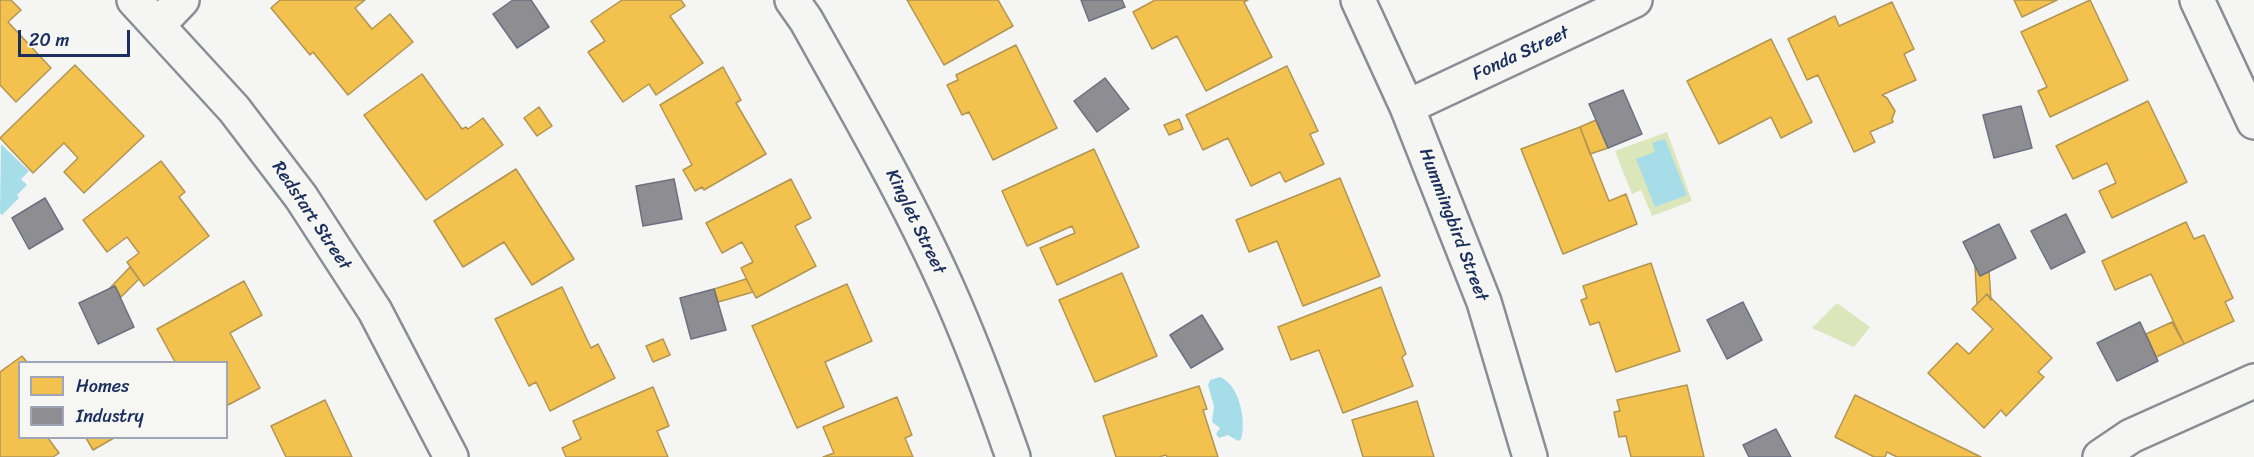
<!DOCTYPE html>
<html>
<head>
<meta charset="utf-8">
<style>
  body { margin:0 }
  #map { position:relative; width:2254px; height:457px; overflow:hidden; background:#f5f5f3; font-family:Sriracha,sans-serif }
  canvas { display:block }
  .legend { position:absolute; left:18px; top:361px; width:210px; height:78px; box-sizing:border-box; background:#f6f6f2; border:2px solid #9ea6b7; margin:0; padding:8px 10px; list-style:none; font-size:18px; color:#1b2f5e }
  .legend li { display:flex; align-items:center; gap:12px; height:30px }
  .legend b { width:30px; border:2px solid #9ea6b7 }
  .scale { position:absolute; left:18px; top:30px; width:112px; height:27px; box-sizing:border-box; border:3px solid #1b2f5e; border-top:0; padding-left:8px; font-size:18px; line-height:21px; white-space:nowrap; color:#1b2f5e; -webkit-text-stroke:4px #f6f6f2; paint-order:stroke }
</style>
</head>
<body>
<div id="map">
<canvas width="2254" height="457"></canvas>
<ul class="legend">
<li><b style="height:16px;background:#f2c14e"></b>Homes</li>
<li><b style="height:16px;background:#8d8d92"></b>Industry</li>
</ul>
<div class="scale">20 m</div>
</div>
<script>
const g = document.querySelector('canvas').getContext('2d');
g.lineJoin = 'round';
function fill(path, color) {
  g.fillStyle = color;
  g.fill(path, 'evenodd');
}
function stroke(path, color, width, dash) {
  g.strokeStyle = color;
  g.lineWidth = width;
  g.lineCap = dash ? 'butt' : 'round';
  g.setLineDash(dash || []);
  g.stroke(path);
}
function write(font, color, halo, rows, align = 'center') {
  g.font = font + ' Sriracha,sans-serif';
  g.lineWidth = 6;
  g.setLineDash([]);
  g.textBaseline = 'middle';
  g.strokeStyle = halo;
  g.fillStyle = color;
  for (const [text, x, y, turn = 0] of rows) {
    g.save();
    g.translate(x, y);
    g.rotate((+turn || 0) * Math.PI / 180);
    g.textAlign = isNaN(turn) ? turn : align;
    if (halo) g.strokeText(text, 0, 0);
    g.fillText(text, 0, 0);
    g.restore();
  }
}
fill(new Path2D(`
  M 1667,132 L 1692,201 L 1652,216 L 1641,190 L 1632,194 L 1615,151 Z
  M 1837,303 L 1870,327 L 1854,347 L 1812,328 Z`), '#dce6bb');
fill(new Path2D(`
  M 1665,139 L 1687,195 L 1655,207 L 1636,159 L 1655,152 L 1652,143 Z
  M 1,144 L 29,171 L 21,179 L 27,185 L 17,195 L 19,198 L 2,215 L 0,213 Z
  M 1220,377 C 1239,384 1247,421 1241,439 L 1238,441 L 1228,435 L 1219,438 L 1216,434 L 1220,428 L 1212,422 L 1214,406 L 1208,385 L 1210,380 Z`), '#a7dde8');
const homes = new Path2D(`
  M 0,0 L 11,0 L 21,10 L 8,22 L 51,68 L 16,102 L 0,85 Z
  M 280,0 L 365,0 L 355,8 L 372,29 L 390,14 L 413,42 L 348,95 L 313,52 L 310,55 L 271,8 Z
  M 622,0 L 681,0 L 685,6 L 670,16 L 703,63 L 656,95 L 649,84 L 623,102 L 588,52 L 605,41 L 591,21 Z
  M 907,0 L 998,0 L 1013,26 L 944,65 Z
  M 1155,0 L 1248,0 L 1244,2 L 1272,57 L 1206,91 L 1177,36 L 1152,49 L 1133,12 Z
  M 2014,0 L 2057,0 L 2022,17 Z
  M 2090,0 L 2128,80 L 2050,117 L 2038,91 L 2047,87 L 2021,32 Z
  M 1892,2 L 1914,49 L 1904,54 L 1916,80 L 1882,95 L 1887,98 L 1895,111 L 1892,119 L 1893,122 L 1870,132 L 1875,142 L 1854,152 L 1818,75 L 1807,80 L 1788,39 L 1835,16 L 1839,26 Z
  M 1771,39 L 1812,122 L 1781,138 L 1771,117 L 1719,144 L 1687,81 Z
  M 1016,45 L 1057,128 L 993,160 L 969,112 L 962,115 L 947,85 L 958,80 L 956,75 Z
  M 75,65 L 144,136 L 84,193 L 64,172 L 78,158 L 64,143 L 33,173 L 0,138 Z
  M 1287,66 L 1318,131 L 1310,134 L 1324,164 L 1285,182 L 1280,172 L 1251,186 L 1228,138 L 1203,150 L 1186,115 Z
  M 723,67 L 741,100 L 736,103 L 766,154 L 704,190 L 702,187 L 695,191 L 683,170 L 692,165 L 660,105 Z
  M 422,74 L 462,129 L 466,127 L 468,129 L 483,118 L 503,145 L 426,200 L 364,115 Z
  M 2148,101 L 2187,182 L 2112,218 L 2099,191 L 2116,183 L 2107,163 L 2073,179 L 2056,146 Z
  M 539,107 L 552,126 L 537,136 L 524,118 Z
  M 1179,119 L 1183,129 L 1169,135 L 1164,125 Z
  M 1596,120 L 1608,148 L 1590,154 L 1580,127 Z
  M 1580,127 L 1609,201 L 1626,194 L 1637,224 L 1563,254 L 1521,149 Z
  M 1094,149 L 1139,247 L 1057,285 L 1040,248 L 1075,233 L 1072,226 L 1027,246 L 1002,191 Z
  M 161,161 L 185,192 L 179,197 L 209,236 L 144,286 L 127,262 L 139,253 L 127,237 L 107,252 L 83,220 Z
  M 516,169 L 574,259 L 532,285 L 504,242 L 463,267 L 434,221 Z
  M 1340,178 L 1380,276 L 1303,306 L 1277,241 L 1249,252 L 1236,220 Z
  M 791,179 L 811,218 L 795,226 L 816,266 L 756,298 L 741,268 L 753,262 L 742,242 L 722,253 L 706,223 Z
  M 2186,222 L 2194,239 L 2204,235 L 2233,298 L 2225,302 L 2234,321 L 2184,344 L 2151,274 L 2115,290 L 2102,261 Z
  M 1651,263 L 1680,351 L 1616,372 L 1599,322 L 1590,325 L 1581,300 L 1587,298 L 1583,286 Z
  M 1975,266 L 1980,276 L 1989,271 L 1991,300 L 1987,294 L 1977,304 Z
  M 130,267 L 139,279 L 121,297 L 115,286 L 109,289 Z
  M 1122,273 L 1157,356 L 1095,382 L 1059,300 Z
  M 746,279 L 753,292 L 718,302 L 714,289 Z
  M 244,281 L 262,315 L 230,333 L 260,388 L 226,406 L 226,362 L 175,362 L 157,329 Z
  M 847,284 L 872,341 L 825,362 L 844,407 L 797,428 L 752,326 Z
  M 562,287 L 591,348 L 598,344 L 615,378 L 550,411 L 536,382 L 529,386 L 495,319 Z
  M 1381,287 L 1406,354 L 1402,357 L 1413,386 L 1343,413 L 1319,350 L 1291,360 L 1278,327 Z
  M 1987,294 L 2052,358 L 2038,372 L 2044,377 L 2006,416 L 2001,410 L 1984,428 L 1928,373 L 1957,343 L 1969,354 L 1993,329 L 1972,309 Z
  M 2172,322 L 2184,344 L 2156,357 L 2146,334 Z
  M 663,339 L 670,355 L 653,362 L 646,346 Z
  M 22,356 L 27,362 L 20,362 L 20,438 L 48,438 L 59,453 L 53,457 L 0,457 L 0,372 Z
  M 1687,385 L 1704,457 L 1631,457 L 1626,436 L 1619,437 L 1614,412 L 1620,411 L 1617,400 Z
  M 1199,386 L 1207,409 L 1203,410 L 1218,457 L 1167,457 L 1166,455 L 1159,457 L 1116,457 L 1103,416 Z
  M 653,387 L 669,426 L 657,431 L 668,457 L 566,457 L 562,448 L 581,439 L 573,421 Z
  M 1855,395 L 1981,457 L 1897,457 L 1887,452 L 1885,457 L 1874,457 L 1835,437 Z
  M 897,397 L 912,435 L 905,438 L 913,457 L 823,457 L 834,453 L 823,427 Z
  M 325,400 L 352,457 L 286,457 L 271,426 Z
  M 1417,401 L 1434,457 L 1363,457 L 1352,420 Z
  M 86,438 L 114,438 L 93,450 Z`);
fill(homes, '#f2c14e');
stroke(homes, '#b29553', 1.5);
const industry = new Path2D(`
  M 513,0 L 531,0 L 549,27 L 517,48 L 493,14 Z
  M 1081,0 L 1122,0 L 1125,7 L 1089,21 Z
  M 1105,78 L 1129,109 L 1097,132 L 1074,101 Z
  M 1623,90 L 1642,134 L 1608,148 L 1589,104 Z
  M 2021,106 L 2032,148 L 1994,158 L 1983,115 Z
  M 674,179 L 682,219 L 643,226 L 636,186 Z
  M 45,198 L 63,229 L 29,249 L 12,218 Z
  M 2066,214 L 2085,252 L 2051,269 L 2031,231 Z
  M 1999,224 L 2016,258 L 1980,276 L 1963,242 Z
  M 115,286 L 134,327 L 98,344 L 79,303 Z
  M 714,289 L 726,330 L 691,339 L 680,298 Z
  M 1743,302 L 1762,340 L 1727,359 L 1707,320 Z
  M 1202,315 L 1223,349 L 1191,368 L 1170,335 Z
  M 2140,322 L 2158,361 L 2117,381 L 2097,343 Z
  M 1776,429 L 1791,457 L 1749,457 L 1743,445 Z`);
fill(industry, '#8d8d92');
stroke(industry, '#6b7182', 1.5);
const minor = new Path2D(`
  M 134,0 L 234,109 L 301,197 L 375,311 L 451,457
  M 792,0 L 806,20 C 858,113 912,206 954,303 C 976,354 995,405 1013,457
  M 1358,0 L 1407,107 L 1484,302 L 1530,457
  M 2197,0 L 2254,122
  M 158,25 L 182,0
  M 1407,107 L 1635,0
  M 2100,457 L 2131,436 L 2254,381`);
stroke(minor, '#898d95', 38);
stroke(minor, '#f5f5f3', 33);
write('18px', '#1b2f5e', '#f6f6f2', [
  ["Fonda Street",1521,54,-25],
  ["Redstart Street",311,216,56],
  ["Kinglet Street",915,222,64],
  ["Hummingbird Street",1453,225,69]
]);
</script>
</body>
</html>
